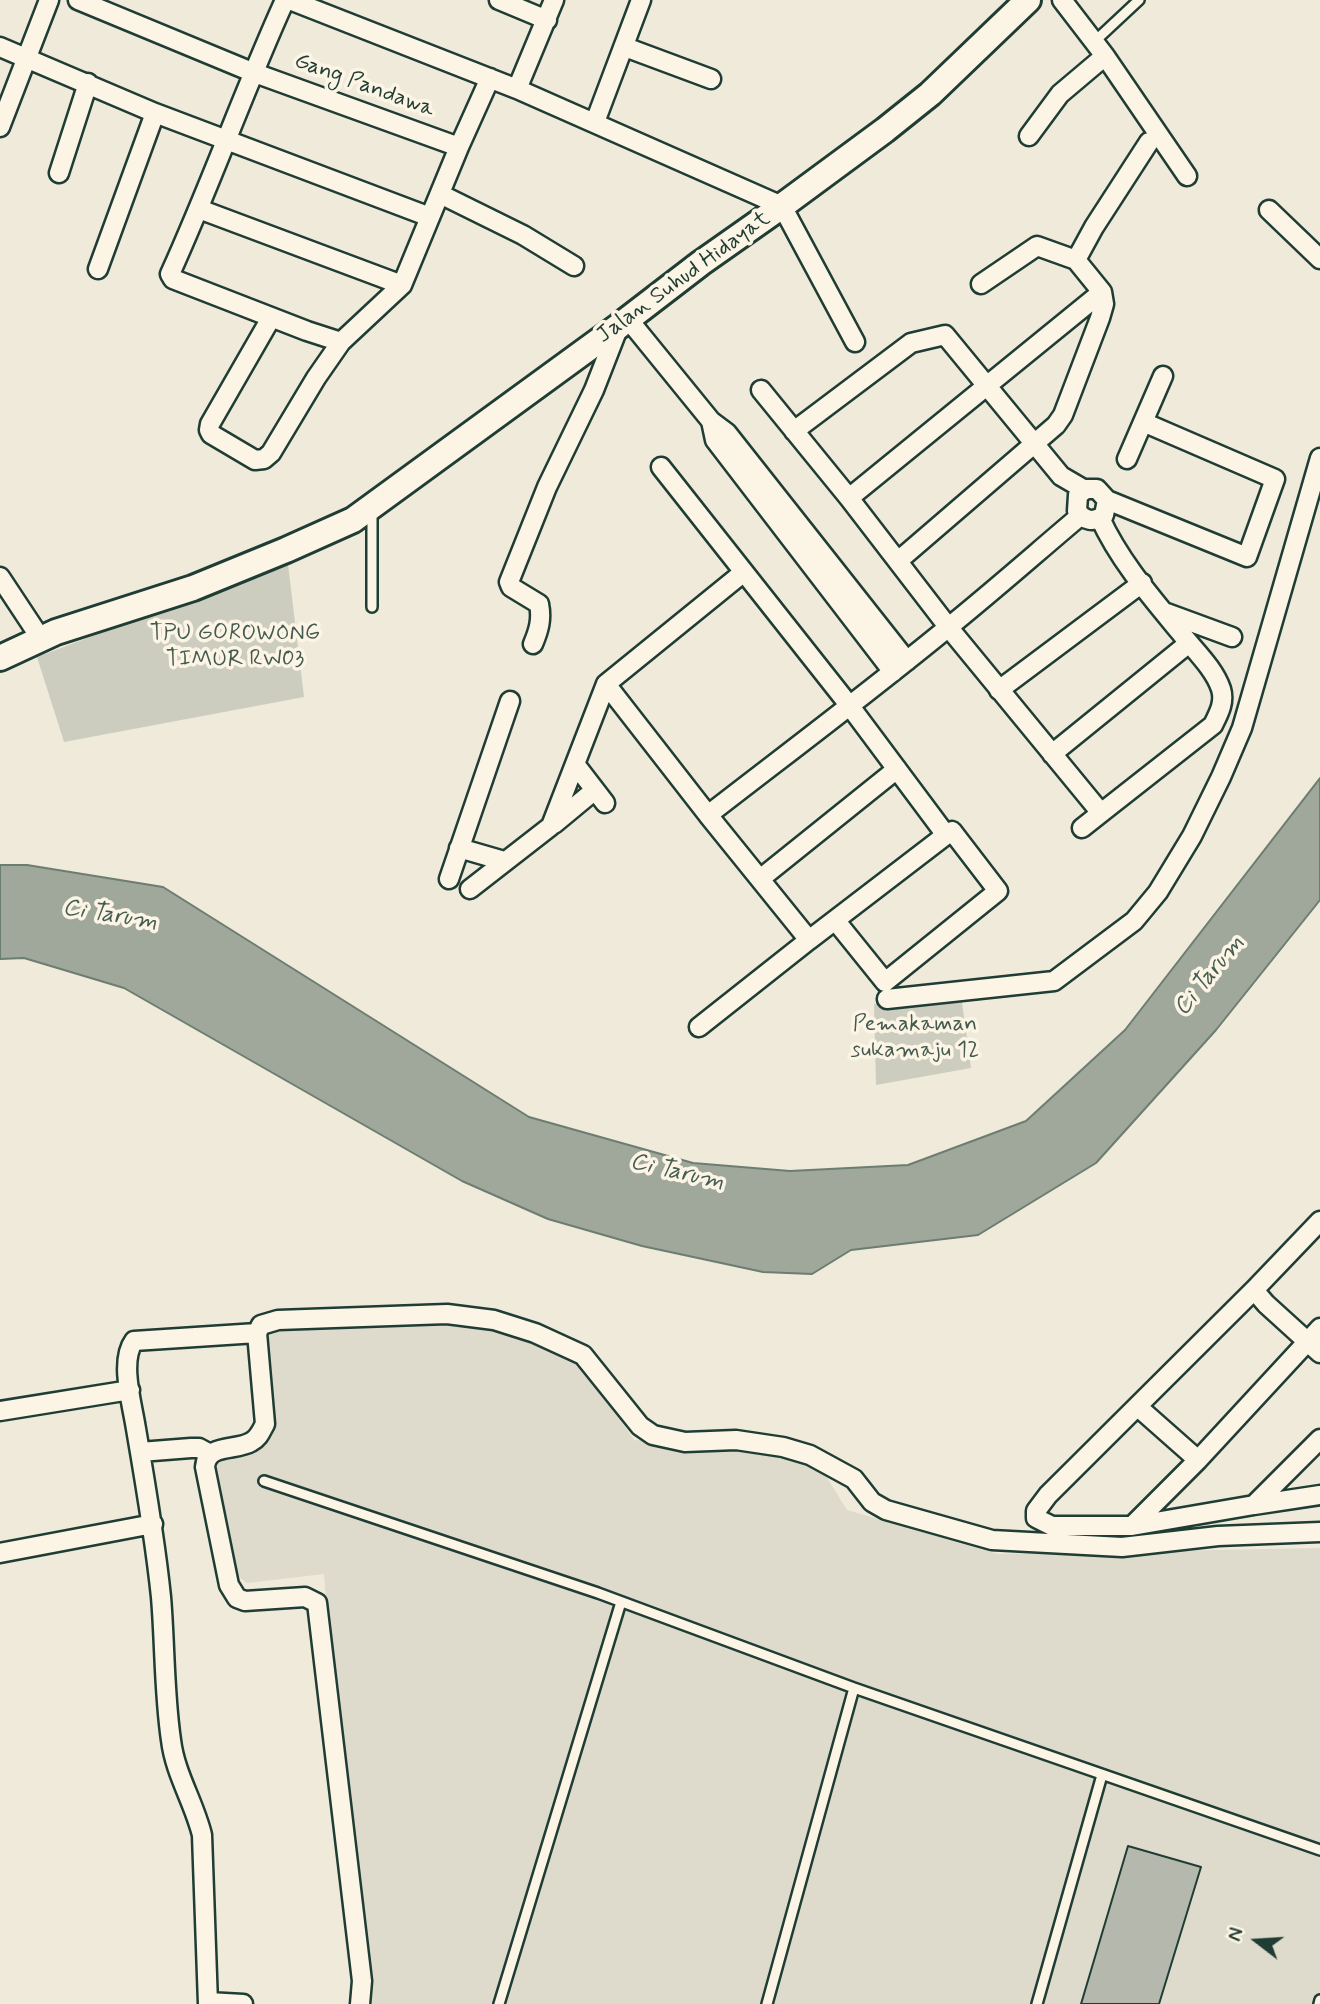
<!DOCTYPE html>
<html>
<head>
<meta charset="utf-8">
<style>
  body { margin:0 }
  #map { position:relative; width:1320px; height:2004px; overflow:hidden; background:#efeada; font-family:Mynerve,sans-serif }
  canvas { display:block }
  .north { position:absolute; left:1222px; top:1906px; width:70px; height:70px; -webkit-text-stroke:5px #fcf5e5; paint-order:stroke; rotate:287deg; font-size:19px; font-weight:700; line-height:28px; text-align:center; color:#1f3d34 }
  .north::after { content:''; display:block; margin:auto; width:24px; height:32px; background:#1f3d34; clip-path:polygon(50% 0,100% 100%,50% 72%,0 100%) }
</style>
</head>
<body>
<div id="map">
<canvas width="1320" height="2004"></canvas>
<div class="north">N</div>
</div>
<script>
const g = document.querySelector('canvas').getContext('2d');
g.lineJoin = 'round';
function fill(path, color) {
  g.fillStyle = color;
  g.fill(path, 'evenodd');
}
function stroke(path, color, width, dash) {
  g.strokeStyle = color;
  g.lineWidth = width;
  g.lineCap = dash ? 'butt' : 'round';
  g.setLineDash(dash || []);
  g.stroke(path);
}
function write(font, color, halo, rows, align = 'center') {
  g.font = font + ' Mynerve,sans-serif';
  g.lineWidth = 7;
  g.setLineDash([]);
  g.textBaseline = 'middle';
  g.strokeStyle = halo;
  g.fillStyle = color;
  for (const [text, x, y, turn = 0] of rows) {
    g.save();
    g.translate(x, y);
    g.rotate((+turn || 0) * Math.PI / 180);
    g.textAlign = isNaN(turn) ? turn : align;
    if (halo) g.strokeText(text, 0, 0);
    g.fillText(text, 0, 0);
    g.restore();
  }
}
fill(new Path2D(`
  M 441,1308 L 557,1348 L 591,1377 L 634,1440 L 757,1447 L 821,1468 L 847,1510 L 998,1554 L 1320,1548 L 1320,2004 L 355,2004 L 358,1989 L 324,1574 L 247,1583 L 225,1566 L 207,1462 L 265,1439 L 258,1320 Z`), '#dedbcc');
fill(new Path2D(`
  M 287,556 L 304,697 L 64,742 L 37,657 L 186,601 Z
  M 961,995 L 971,1068 L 876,1085 L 874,1004 Z`), '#cccdbf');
const water = new Path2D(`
  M 1320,778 L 1320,900 L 1216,1030 L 1096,1163 L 978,1235 L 851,1250 L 812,1274 L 763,1272 L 642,1246 L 548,1219 L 462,1181 L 124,988 L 24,958 L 0,959 L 0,865 L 27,865 L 163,887 L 529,1117 L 693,1163 L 790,1171 L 908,1165 L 1026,1121 L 1125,1030 Z`);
fill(water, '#9fa89a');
stroke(water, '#6c7d71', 2);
const building = new Path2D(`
  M 1128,1846 L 1201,1867 L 1159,2004 L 1081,2004 Z`);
fill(building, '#b5b9ad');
stroke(building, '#1f3d34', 2);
const lane = new Path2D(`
  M 1094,42 L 1139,0
  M 372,511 L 372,607
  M 264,1481 L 598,1593 L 854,1688 L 1320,1850
  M 499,2004 L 621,1602
  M 767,2004 L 854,1688
  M 1037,2004 L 1102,1775
  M 1319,2004 L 1320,2000`);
const street = new Path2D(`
  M 78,0 L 252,72 L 459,147
  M 285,0 C 244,90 211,184 170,274 L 173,279 L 307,331 L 341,342 L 402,285 L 459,147 L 490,78
  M 290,0 L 517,89 L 782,206 L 855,342
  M 499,0 L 547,20
  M 1062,0 L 1105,56 L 1187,176
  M 0,47 L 155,113 L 430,217
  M 625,47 L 711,79
  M 517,89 L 554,0
  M 595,122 L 641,0
  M 0,127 L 49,0
  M 1029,136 L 1060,94 L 1105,56
  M 59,173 L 88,83
  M 440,194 L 523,235 L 574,266
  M 199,209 L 402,285
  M 1269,210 L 1320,259
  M 1076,260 L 1094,227 L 1149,142
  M 98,269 L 155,113
  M 271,318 L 210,424 L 209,430 L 211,434 L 255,460 L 264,459 L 271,453 L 316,378 L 341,342
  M 628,319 L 711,421 L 727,433 L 907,661
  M 761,390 L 849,498 L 949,628 L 1101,813 L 1213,725 C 1219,713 1225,702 1221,689 C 1214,668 1194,650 1180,632 C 1151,597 1119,560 1100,518
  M 711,421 L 715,440 L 893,672
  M 794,431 L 911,343 L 945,335 L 1061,476 L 1085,490
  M 1127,459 L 1163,376
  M 661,467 L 849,705 L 946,835 L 809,940 L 708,815 C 788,753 868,693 945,630 C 991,593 1035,554 1080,516
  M 849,498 L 1102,292
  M 1107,500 L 1104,515 C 1094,523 1084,521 1077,511 L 1078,495 L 1086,489 L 1097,489 L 1107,500 L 1247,557 L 1275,479 L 1143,422
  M 898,561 L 1056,425 L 1063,415 L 1100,318 L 1104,304 L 1102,292 L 1076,260 L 1037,246 L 981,284
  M 0,577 L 41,639
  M 1164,612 L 1232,637
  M 533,644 C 539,630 542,619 539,604 L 511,587 L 509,582 L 547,487 L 594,390 L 619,326
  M 999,690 L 1142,583
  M 1052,754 L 1189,643
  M 575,764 L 605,803
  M 708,815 L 606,684 L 744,572
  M 554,824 L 595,790
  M 1082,828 L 1101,813
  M 459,848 L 504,861
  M 449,879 L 510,701
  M 760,879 L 897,769
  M 470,889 L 551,826 L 606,684
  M 835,920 L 885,982 L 998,891 L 952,831 L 946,835
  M 887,999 L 1054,981 L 1134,921 L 1158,892 L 1192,836 L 1221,777 L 1242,728 L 1320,458
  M 699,1027 L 809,940
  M 1320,1221 L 1254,1290 L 1266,1304 L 1320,1353
  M 1254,1290 L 1048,1495 L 1036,1511 L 1036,1518 L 1052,1526 L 1132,1526 L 1254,1505 L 1320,1439
  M 257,1333 L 265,1424 C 261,1431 259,1438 251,1442 C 236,1451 207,1443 205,1467 L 229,1585 L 237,1598 L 245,1601 L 305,1597 L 317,1603 L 362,1981 L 360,2004
  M 1138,1407 L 1198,1460
  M 0,1411 L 130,1390
  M 140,1452 L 191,1448 L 199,1448 L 210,1454
  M 1254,1505 L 1320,1495
  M 1132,1526 L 1198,1460 L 1320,1328
  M 0,1553 L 153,1524
  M 208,2002 L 243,2004
  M 208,2004 L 202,1835 C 194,1802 175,1774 171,1740 C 164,1693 165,1644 161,1597 C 155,1538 145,1481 135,1423 C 131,1400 120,1360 134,1341 L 257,1333 L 261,1325 L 278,1320 L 447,1314 L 494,1320 L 535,1333 L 583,1355 L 640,1426 L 653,1435 L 685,1442 L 736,1440 L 783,1447 L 810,1455 L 854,1479 L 872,1502 L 886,1510 L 992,1540 L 1122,1547 L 1218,1536 L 1320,1532`);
const secondary = new Path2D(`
  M 0,658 L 56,632 L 193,588 L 286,550 L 353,520 L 619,326 L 701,263 L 782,206 L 885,130 L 930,94 L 1028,0`);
stroke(lane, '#1f3d34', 14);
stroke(street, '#1f3d34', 23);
stroke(secondary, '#1f3d34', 30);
stroke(lane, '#fcf5e5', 9);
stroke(street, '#fcf5e5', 18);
stroke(secondary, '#fcf5e5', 24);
write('23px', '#1f3d34', '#fcf5e5', [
  ["Gang Pandawa",364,86,20],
  ["Jalan Suhud Hidayat",684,278,-36]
]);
write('23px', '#425a50', '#fcf5e5', [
  ["TPU GOROWONG",235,634],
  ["TIMUR RW03",235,660],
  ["Pemakaman",915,1025],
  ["sukamaju 12",915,1051]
]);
write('italic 24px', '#455d53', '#fcf5e5', [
  ["Ci Tarum",110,916,9],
  ["Ci Tarum",1210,976,-51],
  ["Ci Tarum",677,1173,13]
]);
</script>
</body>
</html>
